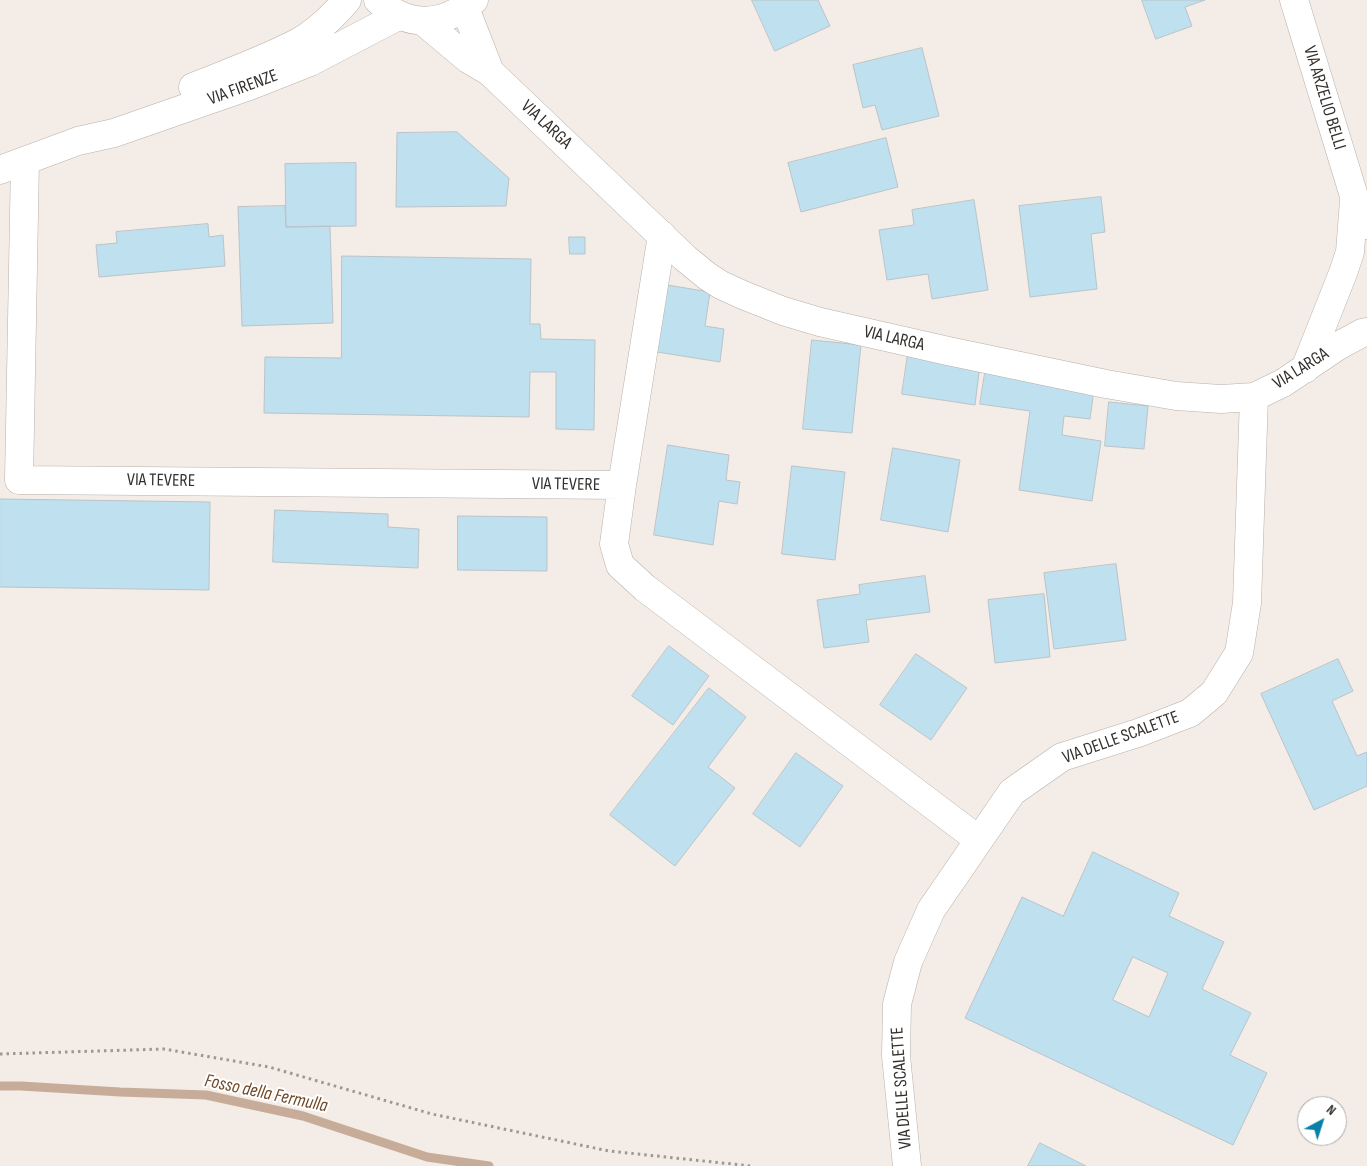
<!DOCTYPE html>
<html>
<head>
<meta charset="utf-8">
<style>
  body { margin:0 }
  #map { position:relative; width:1367px; height:1166px; overflow:hidden; background:#f4ece6; font-family:"Sofia Sans Condensed",sans-serif }
  canvas { display:block }
  .north { position:absolute; left:1297px; top:1096px; width:50px; height:50px; box-sizing:border-box; background:#fff; border:1px solid #adacab; border-radius:50%; rotate:40deg; font-size:14px; font-weight:700; line-height:20px; text-align:center; color:#322f2c }
  .north::after { content:''; display:block; margin:auto; width:18px; height:22px; background:#0781a7; clip-path:polygon(50% 0,100% 100%,50% 72%,0 100%) }
</style>
</head>
<body>
<div id="map">
<canvas width="1367" height="1166"></canvas>
<div class="north">N</div>
</div>
<script>
const g = document.querySelector('canvas').getContext('2d');
g.lineJoin = 'round';
function stroke(path, color, width, dash) {
  g.strokeStyle = color;
  g.lineWidth = width;
  g.lineCap = dash ? 'butt' : 'round';
  g.setLineDash(dash || []);
  g.stroke(path);
}
function fill(path, color) {
  g.fillStyle = color;
  g.fill(path, 'evenodd');
}
function write(font, color, halo, rows, align = 'center') {
  g.font = font + ' "Sofia Sans Condensed",sans-serif';
  g.lineWidth = 4;
  g.setLineDash([]);
  g.textBaseline = 'middle';
  g.strokeStyle = halo;
  g.fillStyle = color;
  for (const [text, x, y, turn = 0] of rows) {
    g.save();
    g.translate(x, y);
    g.rotate((+turn || 0) * Math.PI / 180);
    g.textAlign = isNaN(turn) ? turn : align;
    if (halo) g.strokeText(text, 0, 0);
    g.fillText(text, 0, 0);
    g.restore();
  }
}
stroke(new Path2D(`
  M 0,1086 L 21,1086 L 120,1092 L 206,1095 L 303,1116 L 427,1157 L 489,1166`), '#c7ad99', 9);
const building = new Path2D(`
  M 752,0 L 818,0 L 830,26 L 775,51 Z
  M 1142,0 L 1205,0 L 1185,7 L 1192,26 L 1156,39 Z
  M 922,48 L 939,116 L 882,130 L 875,105 L 863,108 L 853,65 Z
  M 457,132 L 509,178 L 506,206 L 396,207 L 397,133 Z
  M 886,138 L 898,187 L 801,212 L 788,163 Z
  M 356,163 L 356,226 L 286,227 L 285,164 Z
  M 1101,197 L 1105,232 L 1091,234 L 1097,289 L 1030,297 L 1019,206 Z
  M 974,200 L 988,290 L 932,299 L 928,274 L 887,280 L 879,230 L 914,225 L 912,210 Z
  M 285,206 L 286,227 L 330,226 L 333,323 L 242,326 L 238,207 Z
  M 208,224 L 209,237 L 223,235 L 225,266 L 99,277 L 96,245 L 117,243 L 116,232 Z
  M 569,237 L 585,237 L 585,254 L 570,254 Z
  M 342,256 L 531,259 L 530,324 L 540,324 L 541,339 L 595,340 L 594,430 L 556,429 L 556,372 L 530,372 L 529,417 L 264,413 L 265,357 L 341,358 Z
  M 667,285 L 710,292 L 705,326 L 724,329 L 720,362 L 657,352 Z
  M 812,340 L 861,345 L 852,433 L 803,429 Z
  M 908,354 L 980,365 L 975,405 L 902,394 Z
  M 986,367 L 1095,382 L 1090,419 L 1064,416 L 1062,435 L 1101,441 L 1092,501 L 1019,490 L 1030,411 L 980,404 Z
  M 1109,402 L 1148,406 L 1144,449 L 1105,446 Z
  M 668,445 L 729,455 L 726,480 L 740,482 L 737,504 L 719,501 L 713,545 L 654,535 Z
  M 893,448 L 960,460 L 948,532 L 881,520 Z
  M 792,466 L 845,472 L 835,560 L 782,554 Z
  M 0,499 L 210,502 L 209,590 L 0,587 Z
  M 275,510 L 388,514 L 388,527 L 419,529 L 418,568 L 273,562 Z
  M 458,516 L 547,517 L 547,571 L 458,570 Z
  M 1116,564 L 1126,640 L 1054,649 L 1044,573 Z
  M 925,576 L 930,612 L 866,620 L 869,642 L 824,648 L 817,600 L 860,594 L 859,585 Z
  M 1044,594 L 1050,657 L 995,663 L 988,600 Z
  M 669,646 L 709,676 L 673,725 L 632,696 Z
  M 916,654 L 967,688 L 931,740 L 880,705 Z
  M 1338,659 L 1353,691 L 1332,701 L 1357,756 L 1367,752 L 1367,786 L 1314,810 L 1261,694 Z
  M 709,688 L 746,717 L 708,767 L 735,788 L 675,866 L 610,815 Z
  M 796,753 L 843,786 L 800,847 L 753,814 Z
  M 1093,852 L 1179,893 L 1169,916 L 1224,942 L 1202,989 L 1251,1013 L 1230,1055 L 1267,1073 L 1233,1145 L 965,1018 L 1022,897 L 1063,916 ZM 1133,957 L 1168,973 L 1149,1017 L 1113,1000 Z
  M 1040,1143 L 1086,1166 L 1028,1166 Z`);
fill(building, '#bfe0ef');
stroke(building, '#bac3c8', 1);
const minor = new Path2D(`
  M 378,0 C 408,29 444,26 474,0
  M 1294,0 L 1354,196 L 1367,225
  M 465,8 L 490,72
  M 424,22 L 468,59 L 490,72 L 685,258 L 707,276 L 721,285 L 743,295 L 783,311 L 820,322 L 948,351 L 1106,384 L 1176,396 L 1221,399 L 1254,397 L 1283,383 L 1338,346 L 1362,333 L 1367,332
  M 193,87 C 228,73 264,60 297,43 C 316,33 333,16 347,0
  M 25,161 L 19,480 L 622,485
  M 0,170 L 78,141 L 114,133 L 252,85 L 310,62 L 400,15
  M 662,235 L 622,485 L 614,544 L 620,565 L 645,588 L 979,840
  M 1305,369 L 1343,273 L 1350,252 L 1354,200
  M 907,1166 L 896,1056 L 897,1004 L 908,962 L 931,910 L 1012,792 L 1062,757 L 1138,733 L 1190,713 L 1214,693 L 1239,653 L 1247,603 L 1254,397`);
stroke(minor, '#b8b0aa', 29);
stroke(new Path2D(`
  M 0,1054 L 164,1049 L 269,1067 L 432,1114 L 609,1151 L 751,1166`), '#9e9893', 3, [2.5, 4]);
stroke(minor, '#fff', 28);
write('18px', '#322f2c', '#fff', [
  ["VIA FIRENZE",243,88,-20],
  ["VIA ARZELIO BELLI",1324,98,73],
  ["VIA LARGA",546,125,43],
  ["VIA LARGA",894,339,13],
  ["VIA LARGA",1301,369,-32],
  ["VIA TEVERE",161,481,1],
  ["VIA TEVERE",566,485,1],
  ["VIA DELLE SCALETTE",1121,738,-20],
  ["VIA DELLE SCALETTE",902,1088,-94]
]);
write('italic 19px', '#704928', '#fff', [
  ["Fosso della Fermulla",266,1094,12]
]);
</script>
</body>
</html>
